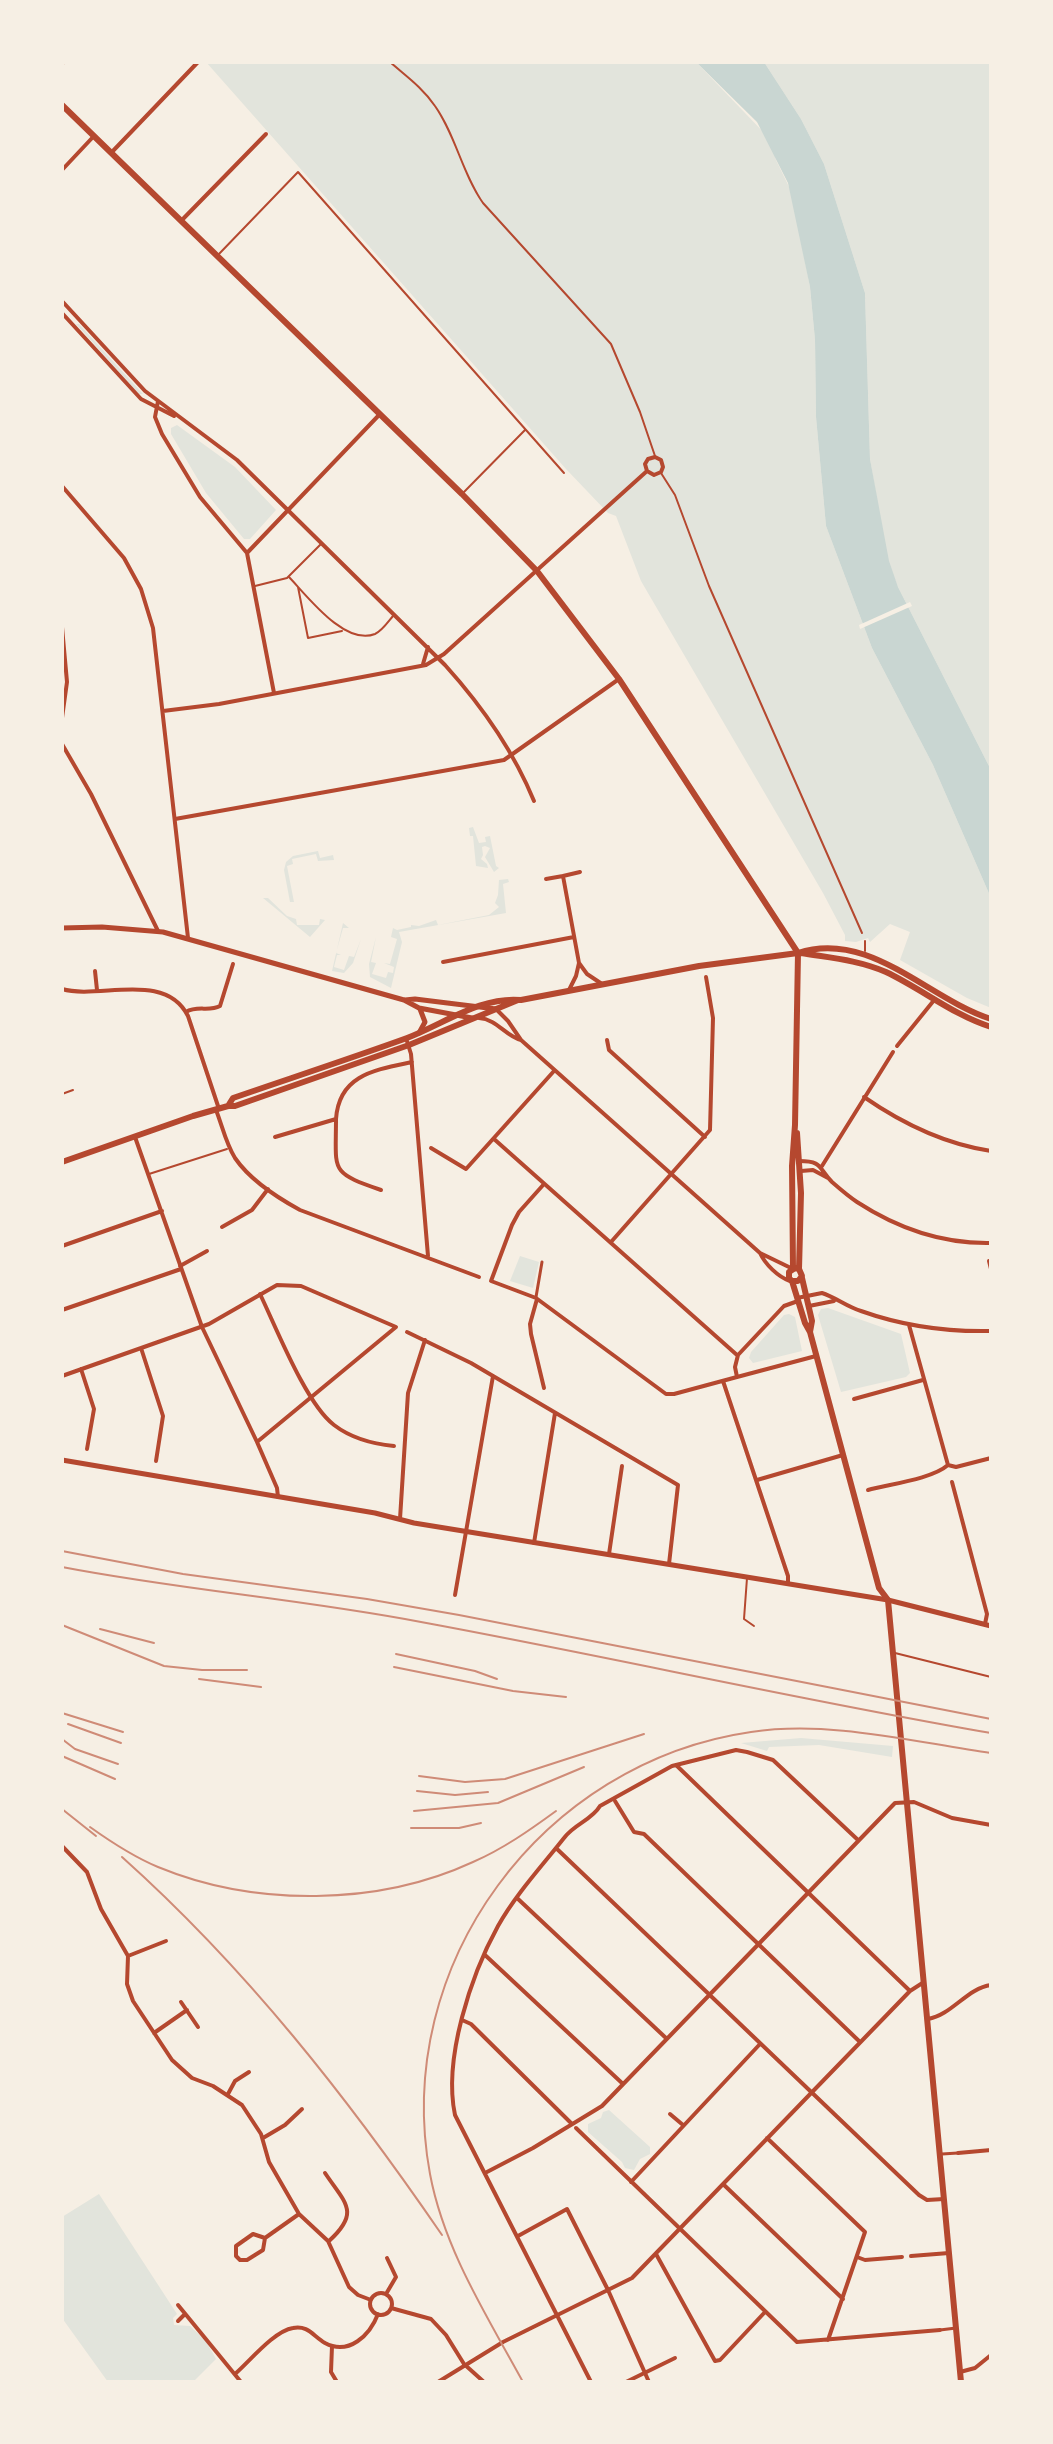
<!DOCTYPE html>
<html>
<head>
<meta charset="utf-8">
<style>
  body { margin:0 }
  #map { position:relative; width:1053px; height:2444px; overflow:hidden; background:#f6efe4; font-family:"Golos Text",sans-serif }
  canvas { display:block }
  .frame { position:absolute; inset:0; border:64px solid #f6efe4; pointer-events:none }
</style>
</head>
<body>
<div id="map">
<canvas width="1053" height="2444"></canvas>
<div class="frame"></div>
</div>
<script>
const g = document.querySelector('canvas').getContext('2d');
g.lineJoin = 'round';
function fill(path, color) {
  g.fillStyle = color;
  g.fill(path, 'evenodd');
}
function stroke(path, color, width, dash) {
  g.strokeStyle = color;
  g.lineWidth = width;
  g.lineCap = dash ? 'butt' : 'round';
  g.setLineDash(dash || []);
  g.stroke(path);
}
fill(new Path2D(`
  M 206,62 L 696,62 L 770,139 L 776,160 L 792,193 L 810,287 L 815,340 L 816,417 L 826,526 L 872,648 L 933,765 L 991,898 L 991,1008 L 967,998 L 900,960 L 910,932 L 890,924 L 870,942 L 868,938 L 856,942 L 845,941 L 845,935 L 823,893 L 641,581 L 616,516 L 608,513 L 566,469 Z
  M 764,62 L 991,62 L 991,770 L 898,587 L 887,560 L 870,459 L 865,293 L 824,164 L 801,119 Z
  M 76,324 L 79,324 L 143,394 L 139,394 Z
  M 177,425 L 235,467 L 276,510 L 250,539 L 244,539 L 206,493 L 171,434 L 171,428 Z
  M 473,827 L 479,843 L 486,842 L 485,837 L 490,836 L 496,866 L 499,868 L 494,872 L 485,857 L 490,848 L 485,846 L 482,847 L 483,855 L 481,859 L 487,864 L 488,868 L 476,866 L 473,836 L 470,836 L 469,828 Z
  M 318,851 L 320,858 L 333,855 L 334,860 L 318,861 L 316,854 L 292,859 L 293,864 L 287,866 L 294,902 L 290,902 L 284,870 L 286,862 L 293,856 Z
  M 508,879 L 509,882 L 503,884 L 506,913 L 399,932 L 402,942 L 391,988 L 370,977 L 369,964 L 376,937 L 371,962 L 376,963 L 372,974 L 386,978 L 388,972 L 393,973 L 394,967 L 384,963 L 390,964 L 397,939 L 391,937 L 393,928 L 397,930 L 411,927 L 411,925 L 419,926 L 436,920 L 438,925 L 489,915 L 499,907 L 495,903 L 498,895 L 499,880 Z
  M 263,898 L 268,898 L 287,916 L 296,919 L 297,925 L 319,925 L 320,919 L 325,920 L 310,937 Z
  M 343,923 L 349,928 L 343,928 L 336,953 L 341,955 L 337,955 L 334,967 L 344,970 L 349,956 L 354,957 L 361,939 L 353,963 L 344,973 L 332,971 Z
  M 520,1256 L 539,1262 L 533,1288 L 510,1281 Z
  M 828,1308 L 901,1334 L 910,1373 L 906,1377 L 841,1392 L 818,1315 L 821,1309 Z
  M 789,1314 L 795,1317 L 802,1351 L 753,1363 L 749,1358 L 751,1352 L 784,1315 Z
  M 801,1738 L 893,1746 L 892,1757 L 819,1745 L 769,1747 L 767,1751 L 741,1743 Z
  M 609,2110 L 650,2147 L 650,2154 L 640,2159 L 634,2170 L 625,2168 L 622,2162 L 588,2132 L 588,2124 L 601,2118 L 603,2112 Z
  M 99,2194 L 177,2314 L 173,2318 L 174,2325 L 190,2326 L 206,2341 L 216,2359 L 193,2382 L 108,2382 L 62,2318 L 62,2217 Z`), '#e2e4dc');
fill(new Path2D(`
  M 696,62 L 764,62 L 801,119 L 824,164 L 865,293 L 870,459 L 889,561 L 898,587 L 991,770 L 991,898 L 933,765 L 872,648 L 826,526 L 816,417 L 815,340 L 810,287 L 788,183 L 757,122 Z`), '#c9d6d2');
fill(new Path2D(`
  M 910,602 L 912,606 L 860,629 L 859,625 Z`), '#f6efe4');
stroke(new Path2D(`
  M 390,62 C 406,76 423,88 435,106 C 456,136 462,173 483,203 L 611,344 L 640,412 L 655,456
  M 218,255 L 298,172 L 564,473
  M 661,473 L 675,495 L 709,586 L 862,933
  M 463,493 L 525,430
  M 289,577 C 308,597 345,646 375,634 C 382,631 388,622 393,616
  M 255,586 L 287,578 L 321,544
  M 298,587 L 308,638 L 342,631
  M 865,951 L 865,941
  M 62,1094 L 73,1090
  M 149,1174 L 227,1149
  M 747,1578 L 744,1619 L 754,1626
  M 895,1653 L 991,1677`), '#b5482f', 2);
stroke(new Path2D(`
  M 536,1297 L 542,1262
  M 942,2154 L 958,2153
  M 940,2330 L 956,2328`), '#b5482f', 3);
stroke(new Path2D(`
  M 62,64 L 63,62
  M 111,153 L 198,62
  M 62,170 L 93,137
  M 181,221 L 266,134
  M 62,301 L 145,391 L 237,460 L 445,665 C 482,706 513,750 534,801
  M 62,313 L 141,399 L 174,416
  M 158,401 L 155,417 L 162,434 L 200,497 L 247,553 L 274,693
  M 62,486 L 124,558 L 141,589 L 153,628 L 188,938
  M 247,553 L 380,414
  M 62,627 L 67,682 L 62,718
  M 423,664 L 428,647
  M 163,711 L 219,704 L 426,665 L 444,654 L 647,471 L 645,464 L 648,459 L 655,457 L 661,460 L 663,467 L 661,472 L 654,475 L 647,471
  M 62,744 L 91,794 L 158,931
  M 175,819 L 504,760 L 619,679
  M 563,876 L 580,872
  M 546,879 L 563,876 L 579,963 L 587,974 L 602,984
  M 443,962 L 574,937
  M 95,971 L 97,990
  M 62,989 C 99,1000 165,970 188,1016 L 219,1109
  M 569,990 L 576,976 L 579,963
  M 496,1009 L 508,1021 L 521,1040
  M 186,1012 C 197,1005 209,1012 220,1006 L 233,964
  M 479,1018 C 497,1019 505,1036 521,1040 L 760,1253 C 765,1264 778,1277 790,1281
  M 406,1038 L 411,1054 L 428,1256
  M 607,1040 L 609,1050 L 705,1137
  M 897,1046 L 935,999
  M 864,1097 C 903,1124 944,1144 991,1151
  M 216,1110 C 222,1125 226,1144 235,1158 C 250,1180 278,1198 300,1210 L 479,1277
  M 336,1119 C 336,1172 329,1172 381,1190
  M 135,1137 L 202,1327 L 257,1442 L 277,1488 L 278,1497
  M 275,1137 L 336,1119 C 339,1075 374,1070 412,1062
  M 494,1139 L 737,1355
  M 431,1148 L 466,1169 L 554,1071
  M 799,1161 C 823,1161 818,1168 832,1182 C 840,1189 848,1196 857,1202 C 897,1228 943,1244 991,1243
  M 822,1166 L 893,1052
  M 801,1171 L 813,1170 L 828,1178
  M 544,1184 L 519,1212 L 512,1225 L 491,1281 L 536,1298 L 666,1394 L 674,1394 L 737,1377 L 735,1367 L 738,1355 L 784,1306 L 798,1301
  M 222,1227 L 252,1210 L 268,1189
  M 611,1242 L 710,1130 L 713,1018 L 706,977
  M 62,1246 L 162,1211
  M 760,1253 L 793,1269
  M 989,1261 L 991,1269
  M 180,1266 L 207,1251
  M 260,1294 C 276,1327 306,1404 334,1425 C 351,1438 373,1444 394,1446
  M 797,1298 L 822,1293 C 835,1297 847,1307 861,1311 C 903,1326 947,1332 991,1331
  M 537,1299 L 530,1324 L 531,1334 L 544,1388
  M 809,1306 L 834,1301
  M 62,1310 L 181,1269
  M 909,1325 L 948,1465
  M 407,1332 L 471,1363 L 678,1485 L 669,1564
  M 141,1348 L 163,1416 L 156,1461
  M 81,1369 L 94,1409 L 87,1449
  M 62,1376 L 209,1324 L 277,1285 L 301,1286 L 396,1327 L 257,1442
  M 737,1377 L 816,1356
  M 723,1381 L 788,1576 L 788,1584
  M 854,1399 L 923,1380
  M 757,1480 L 843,1455
  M 952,1482 L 987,1614 L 985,1624
  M 868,1490 C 890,1484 932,1479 948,1465 L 956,1467 L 991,1458
  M 400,1519 L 408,1393 L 425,1340
  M 534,1543 L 555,1413
  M 609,1554 L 622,1466
  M 455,1595 L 493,1376
  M 676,1765 L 910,1991
  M 615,1801 L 634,1832 L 644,1834 L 860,2042
  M 62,1846 L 87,1872 L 101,1909 L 128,1956 L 127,1984 L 133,2001 L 172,2060 L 192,2078 L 213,2086 L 242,2105 L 261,2134 L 269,2162 L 299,2214 L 328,2241 L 349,2287 L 358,2295 L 371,2300
  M 556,1848 L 919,2195 L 927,2200 L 944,2199
  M 517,1898 L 667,2039
  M 485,1955 L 623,2084
  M 128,1956 L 166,1941
  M 181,2002 L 198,2027
  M 928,2019 C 952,2015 967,1988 991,1985
  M 462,2020 L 471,2024 L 572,2124
  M 154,2033 L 187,2010
  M 228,2094 L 235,2081 L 249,2072
  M 670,2114 L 683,2125
  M 576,2128 L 797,2342 L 940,2330
  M 263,2138 L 285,2125 L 302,2109
  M 767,2138 L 865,2232 L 828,2340
  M 958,2153 L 991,2150
  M 325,2173 C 345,2203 361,2212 329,2241
  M 485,2173 L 533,2148 L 602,2106 L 895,1803 L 914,1802 L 952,1818 L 991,1825
  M 631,2182 L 760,2044
  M 723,2184 L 843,2299
  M 518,2236 L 567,2209 L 608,2290 L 649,2382
  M 265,2238 L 253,2234 L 236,2246 L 236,2256 L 240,2260 L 247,2260 L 263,2250 L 265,2238 L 299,2214
  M 656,2254 L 715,2361 L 720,2360 L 765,2312
  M 911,2256 L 949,2253
  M 857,2257 L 865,2260 L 902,2257
  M370 2304a11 11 0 1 1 22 0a11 11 0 1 1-22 0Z
  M 386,2294 L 396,2277 L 387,2258
  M 178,2305 L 241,2382
  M 391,2308 L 431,2319 L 446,2335 L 464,2364 L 484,2382
  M 178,2321 L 185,2314
  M 332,2346 L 331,2372 L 337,2382
  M 960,2372 L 975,2368 L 991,2355
  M 235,2374 C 250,2361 274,2331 293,2328 C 308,2325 313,2336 325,2343 C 349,2356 370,2335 378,2314
  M 438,2382 L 503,2342 L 632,2278 L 910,1991 L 924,1982
  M 591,2382 L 455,2115 C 443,2059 471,1975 498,1926 C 516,1894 542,1866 564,1838 C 574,1824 592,1820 600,1806 L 672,1766 L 736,1750 L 747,1752 L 773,1760 L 858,1840
  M 626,2382 L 675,2358`), '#b5482f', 4);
stroke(new Path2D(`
  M 62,928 L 102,927 L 163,932 L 404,1000 L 419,1008 L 472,1018
  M 405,1000 L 415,999 L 496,1009
  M 419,1033 L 425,1022 L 420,1009
  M 62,1460 L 375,1513 L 414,1523 L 888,1600 L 991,1626`), '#b5482f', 5);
stroke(new Path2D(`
  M 62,105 L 462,494 L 537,571 L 619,679 L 798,953
  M 801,953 C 831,958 858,960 886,972 C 922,989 953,1015 991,1027
  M 228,1106 L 233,1098 C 291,1078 349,1059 407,1038 C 444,1024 481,996 521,1000 L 699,966 L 798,953 C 869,929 928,999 991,1019
  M 797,1133 L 801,1193 L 799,1269 L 802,1276 L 798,1281 L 792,1281 L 789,1278 L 789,1272 L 795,1268 L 799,1269
  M 62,1162 L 193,1116 L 228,1106 L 235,1106 L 409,1045 L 518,1000
  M 793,1269 L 792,1166 L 795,1125 L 798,953
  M 802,1278 L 812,1321 L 810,1332
  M 792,1281 L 805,1323 L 810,1332 L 879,1588 L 888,1600 L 961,2382`), '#b5482f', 6);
stroke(new Path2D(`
  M 62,1551 L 183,1574 L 367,1599 L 459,1615 L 991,1719
  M 62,1567 C 181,1590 302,1599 421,1622 C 611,1657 800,1700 991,1733
  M 62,1625 L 164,1666 L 202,1670 L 247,1670
  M 100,1629 L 154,1643
  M 396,1654 L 475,1671 L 497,1679
  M 394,1667 L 513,1691 L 566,1697
  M 199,1679 L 261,1687
  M 62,1713 L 123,1732
  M 68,1724 L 121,1743
  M 62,1739 L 75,1749 L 118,1764
  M 62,1756 L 115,1779
  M 419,1776 L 465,1782 L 505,1779 L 644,1734
  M 417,1791 L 455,1795 L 488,1792
  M 62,1809 L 96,1836
  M 414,1811 L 498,1803 L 584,1767
  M 90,1827 C 111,1842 134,1857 158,1867 C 255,1907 378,1906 473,1862 C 503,1849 530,1830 556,1811
  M 411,1828 L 459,1828 L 481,1823
  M 122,1857 C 246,1968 348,2098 442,2235
  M 523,2382 C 487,2316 444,2249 430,2174 C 391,1964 543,1762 751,1732 C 830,1720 913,1742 991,1753`), '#cf8b77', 2);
</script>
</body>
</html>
